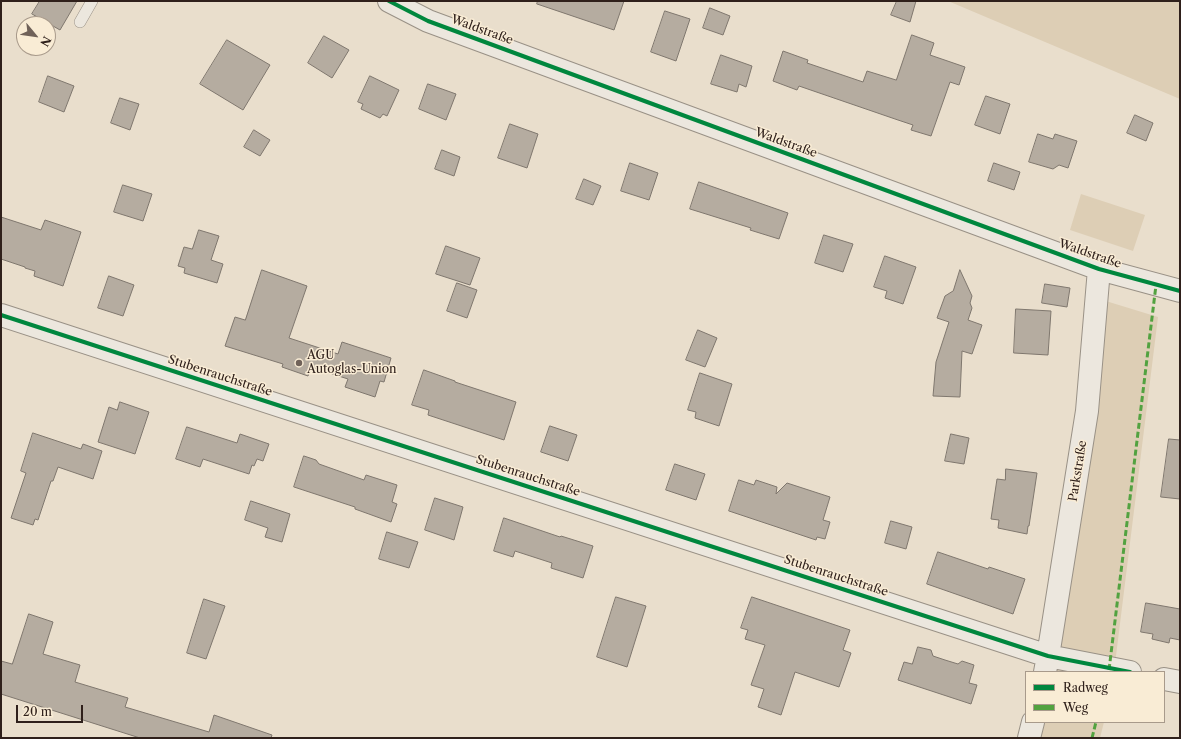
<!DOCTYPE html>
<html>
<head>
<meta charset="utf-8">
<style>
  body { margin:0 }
  #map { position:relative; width:1181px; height:739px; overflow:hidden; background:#e9decc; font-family:"Libre Caslon Text",serif }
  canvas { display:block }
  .frame { position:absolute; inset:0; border:2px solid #2f201b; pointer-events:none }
  .legend { position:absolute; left:1025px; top:671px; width:140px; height:52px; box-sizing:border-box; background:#f9ecd5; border:1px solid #a89a8b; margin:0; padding:5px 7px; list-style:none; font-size:12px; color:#2f201b }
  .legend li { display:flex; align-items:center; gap:8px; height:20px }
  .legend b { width:20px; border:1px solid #a89a8b }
  .north { position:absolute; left:16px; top:16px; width:40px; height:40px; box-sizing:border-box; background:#f9ecd5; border:1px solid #a89a8b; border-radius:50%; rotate:119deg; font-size:11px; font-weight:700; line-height:16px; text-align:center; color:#2f201b }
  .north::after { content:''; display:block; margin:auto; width:14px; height:18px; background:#706259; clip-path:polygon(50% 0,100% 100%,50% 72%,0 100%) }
  .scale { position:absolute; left:16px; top:705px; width:67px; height:18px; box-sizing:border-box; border:2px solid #2f201b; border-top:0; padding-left:5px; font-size:12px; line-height:14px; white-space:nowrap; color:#2f201b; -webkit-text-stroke:3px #f9ecd5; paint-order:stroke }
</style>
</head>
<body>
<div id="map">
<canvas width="1181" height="739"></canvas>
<div class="frame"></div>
<ul class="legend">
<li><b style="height:5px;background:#00873e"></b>Radweg</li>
<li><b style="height:5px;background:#52a240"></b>Weg</li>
</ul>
<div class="north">N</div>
<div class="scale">20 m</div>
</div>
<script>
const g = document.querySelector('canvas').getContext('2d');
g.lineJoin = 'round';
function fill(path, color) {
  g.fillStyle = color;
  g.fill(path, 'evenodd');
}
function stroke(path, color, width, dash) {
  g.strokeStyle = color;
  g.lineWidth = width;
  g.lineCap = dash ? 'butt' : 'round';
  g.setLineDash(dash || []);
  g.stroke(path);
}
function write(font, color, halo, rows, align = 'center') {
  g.font = font + ' "Libre Caslon Text",serif';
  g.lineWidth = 3;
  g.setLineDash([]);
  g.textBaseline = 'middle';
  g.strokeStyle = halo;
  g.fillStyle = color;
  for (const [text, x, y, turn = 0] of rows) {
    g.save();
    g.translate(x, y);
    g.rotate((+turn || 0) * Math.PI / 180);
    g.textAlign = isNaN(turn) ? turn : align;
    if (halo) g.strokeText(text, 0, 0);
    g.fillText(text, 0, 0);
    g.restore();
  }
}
fill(new Path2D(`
  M 948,1 L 1180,1 L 1180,99 Z
  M 1081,194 L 1145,215 L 1133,251 L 1070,230 Z
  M 1096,298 L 1158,317 L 1114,672 L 1045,672 Z
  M 1033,722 L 1104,722 L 1100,738 L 1029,738 Z`), '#ddceb5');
const building = new Path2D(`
  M 40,1 L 77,1 L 60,30 L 32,14 Z
  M 538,1 L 624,1 L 614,30 L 537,4 Z
  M 897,1 L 916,1 L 910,22 L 891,15 Z
  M 710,8 L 730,16 L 723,35 L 703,28 Z
  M 665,11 L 690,19 L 676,61 L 651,52 Z
  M 912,35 L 934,43 L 930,55 L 965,67 L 959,85 L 950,82 L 931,136 L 911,130 L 913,125 L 898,120 L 799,86 L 797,90 L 773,81 L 783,51 L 808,60 L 807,63 L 863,82 L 867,71 L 896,80 Z
  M 324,36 L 349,50 L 332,78 L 308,63 Z
  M 227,40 L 270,65 L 243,110 L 200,84 Z
  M 721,55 L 752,66 L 746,87 L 739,84 L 737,92 L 711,84 Z
  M 48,76 L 74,86 L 64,112 L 39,102 Z
  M 370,76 L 399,90 L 387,116 L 383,114 L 380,118 L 361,109 L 363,104 L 358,102 Z
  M 428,84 L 456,94 L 446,120 L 419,109 Z
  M 986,96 L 1010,104 L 1000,134 L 975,125 Z
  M 120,98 L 139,104 L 130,130 L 111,123 Z
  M 1135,115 L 1153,123 L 1146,141 L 1127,133 Z
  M 510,124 L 538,134 L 527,168 L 498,158 Z
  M 254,130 L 270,140 L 260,156 L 244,147 Z
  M 1038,134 L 1053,139 L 1055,134 L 1077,141 L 1068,168 L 1059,165 L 1053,169 L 1029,162 Z
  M 442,150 L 460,157 L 454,176 L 435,169 Z
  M 630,163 L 658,173 L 649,200 L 621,191 Z
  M 994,163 L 1020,172 L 1014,190 L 988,181 Z
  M 584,179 L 601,186 L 593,205 L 576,199 Z
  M 699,182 L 788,213 L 779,239 L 750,230 L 751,228 L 690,209 Z
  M 123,185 L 152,194 L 143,221 L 114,212 Z
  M 1,217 L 41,230 L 45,220 L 81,232 L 63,286 L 34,276 L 35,271 L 25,268 L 25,267 L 1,259 Z
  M 199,230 L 219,236 L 211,260 L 223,264 L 217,283 L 184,273 L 185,268 L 178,266 L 184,247 L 192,249 Z
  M 824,235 L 853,244 L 843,272 L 815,263 Z
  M 446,246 L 480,258 L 470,285 L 436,274 Z
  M 885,256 L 916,267 L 903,304 L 885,298 L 887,291 L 874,287 Z
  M 262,270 L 307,286 L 289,338 L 338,354 L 342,342 L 391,358 L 384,382 L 380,381 L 375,397 L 345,387 L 348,379 L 311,367 L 308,376 L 282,367 L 283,364 L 225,346 L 235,317 L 245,320 Z
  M 960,270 L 972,296 L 970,303 L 972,308 L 968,320 L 982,325 L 972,354 L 962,351 L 960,397 L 933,396 L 936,362 L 949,322 L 937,318 L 945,296 L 953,291 Z
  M 109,276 L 134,285 L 123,316 L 98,308 Z
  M 457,283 L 477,290 L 467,318 L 447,311 Z
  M 1045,284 L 1070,288 L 1067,307 L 1042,303 Z
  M 1016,309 L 1051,311 L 1048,355 L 1014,353 Z
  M 698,330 L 717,338 L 705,367 L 686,360 Z
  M 424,370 L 455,381 L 455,382 L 516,402 L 504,440 L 428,415 L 429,410 L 412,405 Z
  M 700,373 L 732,384 L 719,426 L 695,418 L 696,412 L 688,410 Z
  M 120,402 L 149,412 L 135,454 L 98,442 L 109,407 L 117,410 Z
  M 550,426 L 577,435 L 568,461 L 541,452 Z
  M 187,427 L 237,443 L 240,434 L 269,444 L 263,461 L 257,459 L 254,466 L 252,465 L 249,474 L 203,459 L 200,467 L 176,459 Z
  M 33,433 L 81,449 L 83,444 L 102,451 L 93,479 L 58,467 L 53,481 L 51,481 L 38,520 L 35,519 L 33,525 L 11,518 L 26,473 L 21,471 Z
  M 951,434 L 969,438 L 964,464 L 945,461 Z
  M 1169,439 L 1180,440 L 1180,499 L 1161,497 Z
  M 304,456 L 316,460 L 319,464 L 364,480 L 366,475 L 397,485 L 392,502 L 397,504 L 391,522 L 355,509 L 355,507 L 294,487 Z
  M 675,464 L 705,474 L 696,500 L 666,490 Z
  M 1006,469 L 1037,473 L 1029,526 L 1028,526 L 1027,534 L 998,528 L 999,520 L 991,519 L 997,479 L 1005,480 Z
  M 739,480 L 754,485 L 756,480 L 777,487 L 776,494 L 787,483 L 830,497 L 823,520 L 830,522 L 825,539 L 817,537 L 816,540 L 729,511 Z
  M 435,498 L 463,507 L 454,540 L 425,530 Z
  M 251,501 L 290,514 L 282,542 L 265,537 L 268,528 L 245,520 Z
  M 504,518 L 560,537 L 561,536 L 593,546 L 583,578 L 551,568 L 552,563 L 515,551 L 513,557 L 494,551 Z
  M 891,521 L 912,527 L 906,549 L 885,543 Z
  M 387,532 L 418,542 L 409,568 L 379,559 Z
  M 938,552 L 988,569 L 989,567 L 1025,579 L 1013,614 L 927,584 Z
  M 616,597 L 646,606 L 627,667 L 597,657 Z
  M 752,597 L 850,630 L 843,650 L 851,653 L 839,687 L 795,672 L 781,715 L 758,707 L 764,689 L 751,685 L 765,645 L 745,639 L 748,630 L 741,628 Z
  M 204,599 L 225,606 L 206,659 L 187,653 Z
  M 1146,603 L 1180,609 L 1180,640 L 1170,638 L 1169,643 L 1152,639 L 1153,634 L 1141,632 Z
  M 29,614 L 53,622 L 43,654 L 80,665 L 75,682 L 128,698 L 125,707 L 209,732 L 214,715 L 272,735 L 271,738 L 140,738 L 1,694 L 1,661 L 12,664 Z
  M 918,647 L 931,650 L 933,656 L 945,660 L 958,664 L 962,661 L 974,665 L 969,683 L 977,685 L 971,704 L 898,680 L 904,662 L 912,664 Z`);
fill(building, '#b5aca0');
stroke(building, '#7f776e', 1);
const lane = new Path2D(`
  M 80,22 L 92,1`);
const street = new Path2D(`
  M 389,1 L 428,21 L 1099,269 L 1180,291
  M 1,315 L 1048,656 L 1130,672
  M 1045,672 L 1048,656 L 1087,411 L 1099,269
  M 1164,679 L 1180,682
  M 1029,738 L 1033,722`);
stroke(lane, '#999186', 12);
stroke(street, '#999186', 24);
stroke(lane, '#ece7de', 11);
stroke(street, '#ece7de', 22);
stroke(new Path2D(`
  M 1109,670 L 1156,285
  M 1092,738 L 1096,722`), '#52a240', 3, [6, 3]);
stroke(new Path2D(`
  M 389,1 L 428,21 L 1099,269 L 1180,291
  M 1,315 L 1048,656 L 1130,672`), '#00873e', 4);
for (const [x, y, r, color] of [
  [299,363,4,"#706259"]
]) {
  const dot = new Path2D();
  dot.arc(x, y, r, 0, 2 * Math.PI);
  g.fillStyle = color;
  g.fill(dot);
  stroke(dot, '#f9ecd5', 1.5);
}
write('12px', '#2f201b', '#f9ecd5', [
  ["Waldstraße",482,30,20],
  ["Waldstraße",786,143,20],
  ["Waldstraße",1090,254,19],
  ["Stubenrauchstraße",220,376,18],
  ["Parkstraße",1078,471,-81],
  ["Stubenrauchstraße",528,476,18],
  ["Stubenrauchstraße",836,576,18]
]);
write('12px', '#2f201b', '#f9ecd5', [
  ["AGU",307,356],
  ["Autoglas-Union",307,370]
], 'left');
</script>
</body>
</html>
